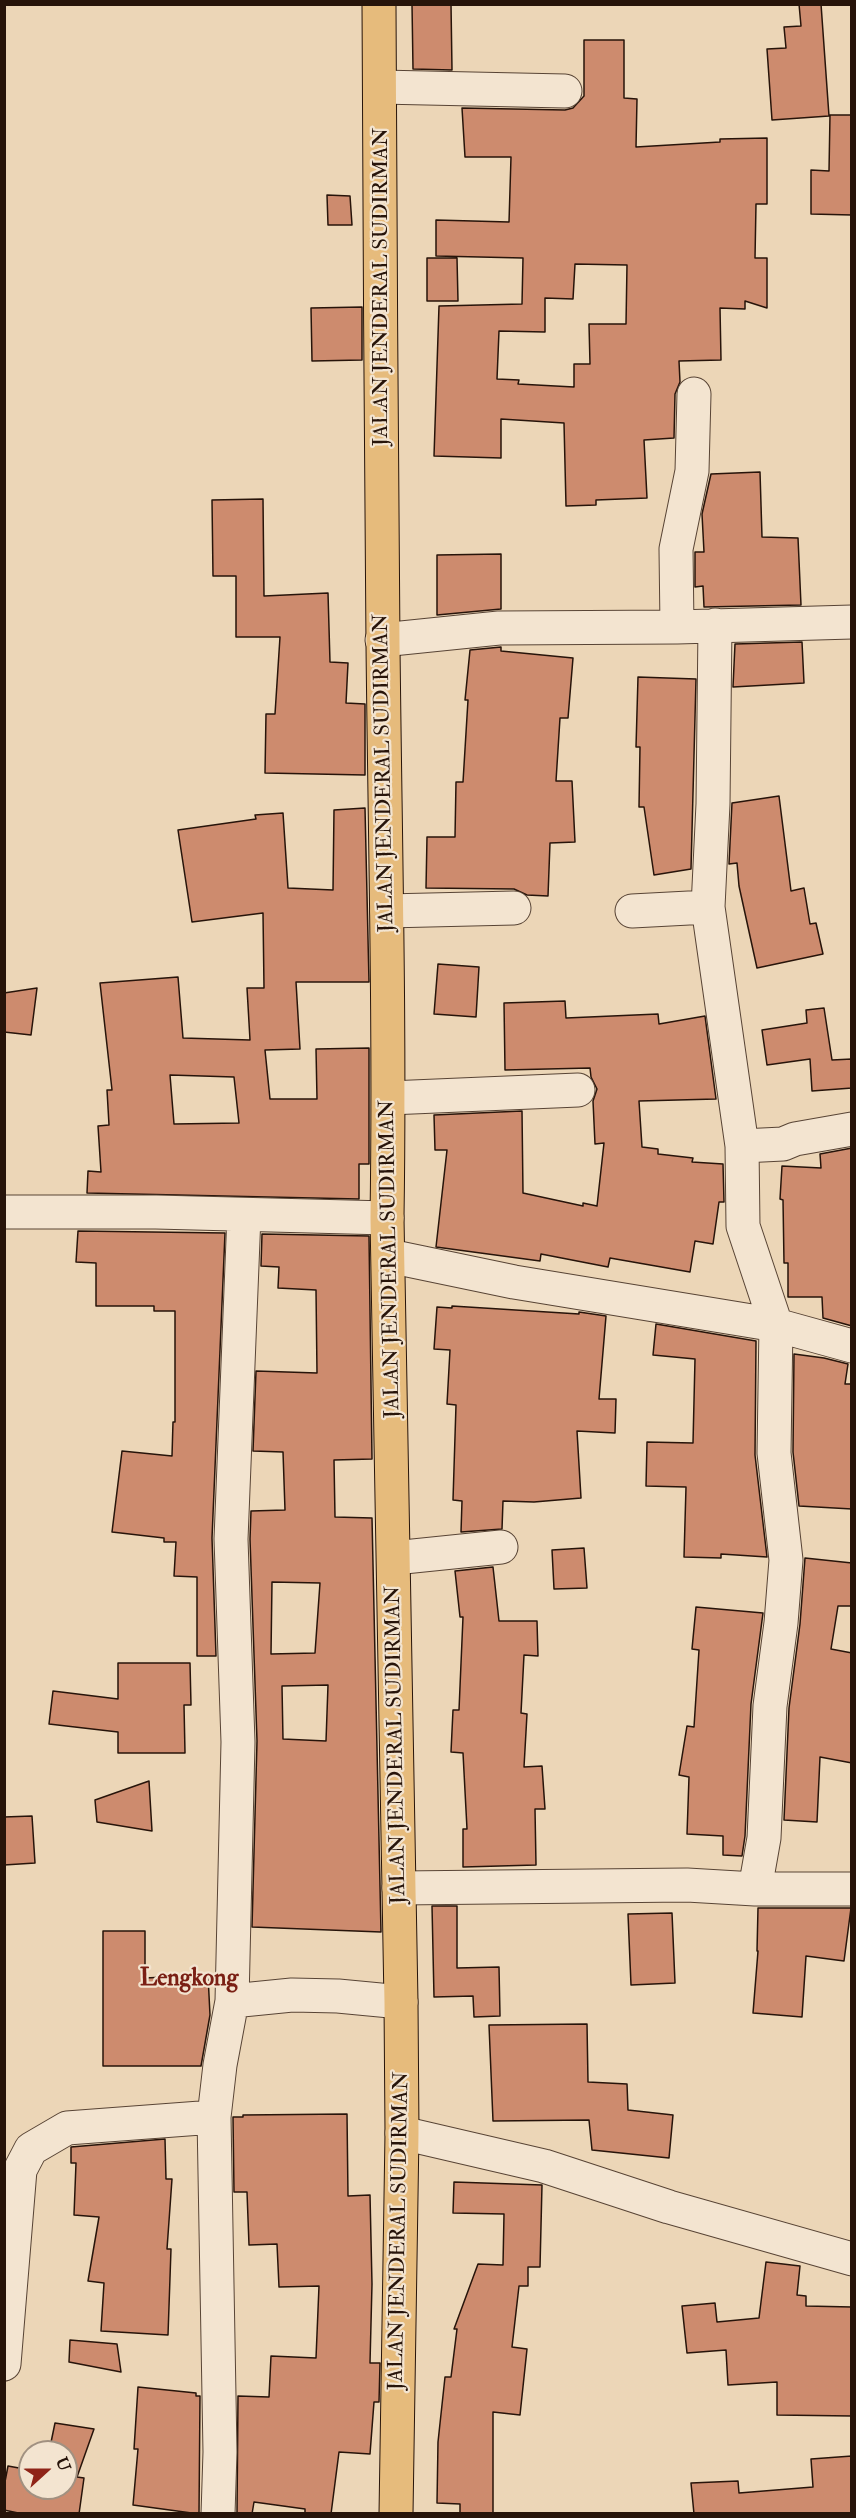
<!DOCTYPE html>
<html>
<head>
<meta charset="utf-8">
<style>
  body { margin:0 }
  #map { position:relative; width:856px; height:2518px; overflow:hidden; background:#ecd6b7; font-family:"IM FELL Double Pica",serif }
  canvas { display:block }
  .frame { position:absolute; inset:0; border:6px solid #27140a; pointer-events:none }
  .north { position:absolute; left:18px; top:2440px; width:60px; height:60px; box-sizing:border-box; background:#f3e4d0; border:2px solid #a19181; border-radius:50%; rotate:69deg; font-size:16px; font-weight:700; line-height:24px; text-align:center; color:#27140a }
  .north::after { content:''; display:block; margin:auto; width:21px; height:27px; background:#8f2418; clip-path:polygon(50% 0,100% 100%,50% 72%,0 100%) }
</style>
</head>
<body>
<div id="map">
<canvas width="856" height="2518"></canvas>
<div class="frame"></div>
<div class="north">U</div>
</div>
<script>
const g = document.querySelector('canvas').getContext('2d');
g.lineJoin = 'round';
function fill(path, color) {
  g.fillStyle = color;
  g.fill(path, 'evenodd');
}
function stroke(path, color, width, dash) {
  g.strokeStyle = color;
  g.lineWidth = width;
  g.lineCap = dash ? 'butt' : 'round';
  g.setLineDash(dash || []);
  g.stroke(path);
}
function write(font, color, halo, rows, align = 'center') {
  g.font = font + ' "IM FELL Double Pica",serif';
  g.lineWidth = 4.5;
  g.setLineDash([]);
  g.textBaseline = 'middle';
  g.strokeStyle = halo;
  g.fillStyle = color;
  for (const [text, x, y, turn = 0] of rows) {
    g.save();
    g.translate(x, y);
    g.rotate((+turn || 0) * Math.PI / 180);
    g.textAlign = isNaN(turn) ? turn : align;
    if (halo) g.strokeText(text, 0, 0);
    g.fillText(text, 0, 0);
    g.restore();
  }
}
const building = new Path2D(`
  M 412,4 L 451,4 L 452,70 L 413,69 Z
  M 799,4 L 821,4 L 829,116 L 772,120 L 767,49 L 786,48 L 784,27 L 801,26 Z
  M 584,40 L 624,40 L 624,98 L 637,99 L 636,147 L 720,142 L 720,139 L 767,138 L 767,204 L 756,204 L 755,258 L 767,258 L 767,308 L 745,301 L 745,309 L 720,308 L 721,360 L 679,361 L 680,382 L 675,394 L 674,438 L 644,440 L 647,498 L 596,500 L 596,505 L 566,506 L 564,423 L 501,419 L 501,458 L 434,456 L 439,306 L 522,304 L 523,258 L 436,256 L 436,220 L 509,222 L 511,157 L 465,157 L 462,108 L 565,110 L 573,108 L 584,96 ZM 575,264 L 627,265 L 626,324 L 589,324 L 590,364 L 574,364 L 574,387 L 518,384 L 519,380 L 497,379 L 499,331 L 545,332 L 545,298 L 573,299 Z
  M 830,115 L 852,115 L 852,215 L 811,214 L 811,170 L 829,171 Z
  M 327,195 L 350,196 L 352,225 L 328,225 Z
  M 427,258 L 457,258 L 458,301 L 427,301 Z
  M 362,307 L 362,360 L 312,361 L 311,308 Z
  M 760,472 L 762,537 L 798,538 L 801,605 L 704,607 L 703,586 L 695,587 L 695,552 L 704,552 L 702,514 L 711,474 Z
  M 263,499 L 264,596 L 328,593 L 330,662 L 348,663 L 346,703 L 365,704 L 365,775 L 265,773 L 266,714 L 275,714 L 280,637 L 236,637 L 236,576 L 213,576 L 212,500 Z
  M 501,554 L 501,609 L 437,615 L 437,555 Z
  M 802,642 L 804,683 L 733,687 L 735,644 Z
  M 501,647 L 501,651 L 573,658 L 568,718 L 560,718 L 556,781 L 572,781 L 575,842 L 550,843 L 548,896 L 527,895 L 514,889 L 426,888 L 427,837 L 455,837 L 456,782 L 463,782 L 468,700 L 465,700 L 470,650 Z
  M 638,677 L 696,679 L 691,869 L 654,875 L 644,807 L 639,807 L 640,747 L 636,747 Z
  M 779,796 L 791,891 L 804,888 L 810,924 L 816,923 L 823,954 L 757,968 L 739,886 L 737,863 L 729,864 L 732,803 Z
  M 365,808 L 369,982 L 296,982 L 300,1049 L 265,1050 L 270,1099 L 317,1099 L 316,1049 L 369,1048 L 369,1164 L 359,1164 L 359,1199 L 87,1193 L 88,1171 L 101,1172 L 98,1126 L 109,1125 L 107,1090 L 112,1090 L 100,983 L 178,977 L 183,1038 L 250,1040 L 247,988 L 264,988 L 263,913 L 192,922 L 178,830 L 256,819 L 255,815 L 283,813 L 288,888 L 333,890 L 334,810 ZM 170,1075 L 234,1077 L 239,1123 L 174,1124 Z
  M 438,964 L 479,967 L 476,1017 L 434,1014 Z
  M 37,988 L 31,1035 L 4,1032 L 4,993 Z
  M 565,1001 L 566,1018 L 658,1014 L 659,1024 L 705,1016 L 716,1099 L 639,1101 L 642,1147 L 658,1149 L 658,1154 L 693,1158 L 692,1162 L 723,1164 L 724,1202 L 719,1202 L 713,1244 L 695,1241 L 690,1272 L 610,1258 L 608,1267 L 541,1254 L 540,1261 L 436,1247 L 447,1150 L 435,1150 L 434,1115 L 522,1111 L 523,1193 L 583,1206 L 583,1203 L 597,1206 L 604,1143 L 595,1144 L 593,1101 L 597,1089 L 591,1077 L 590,1068 L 505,1070 L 504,1003 Z
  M 824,1008 L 832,1060 L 852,1059 L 852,1088 L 812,1091 L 810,1059 L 767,1065 L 762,1030 L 807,1023 L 806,1010 Z
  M 852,1148 L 852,1326 L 823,1318 L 822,1297 L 788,1297 L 788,1263 L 784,1263 L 783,1200 L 780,1199 L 782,1166 L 821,1168 L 820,1154 Z
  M 78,1231 L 225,1233 L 212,1538 L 216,1656 L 197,1656 L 197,1577 L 174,1576 L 176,1542 L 164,1542 L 164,1538 L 112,1532 L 122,1451 L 172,1456 L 173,1422 L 175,1422 L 175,1311 L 154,1311 L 154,1306 L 96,1306 L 96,1263 L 76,1262 Z
  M 262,1234 L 369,1236 L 372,1459 L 334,1460 L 335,1517 L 372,1518 L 381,1932 L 252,1927 L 257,1741 L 250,1539 L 251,1511 L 285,1510 L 283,1452 L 253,1451 L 256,1371 L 317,1373 L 316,1290 L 278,1288 L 279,1267 L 261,1266 ZM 272,1582 L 320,1583 L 315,1653 L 271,1654 ZM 328,1685 L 326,1741 L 283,1739 L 282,1686 Z
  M 452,1306 L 579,1314 L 579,1312 L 606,1316 L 599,1399 L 616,1399 L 615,1433 L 577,1431 L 581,1498 L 534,1502 L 503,1501 L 502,1529 L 461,1532 L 462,1501 L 453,1500 L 456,1405 L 447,1404 L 450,1350 L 434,1349 L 437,1307 L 452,1308 Z
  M 656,1324 L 756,1341 L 755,1455 L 767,1557 L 721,1554 L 721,1558 L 684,1557 L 686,1487 L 646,1486 L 647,1442 L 693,1443 L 695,1359 L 653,1355 Z
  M 794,1354 L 824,1358 L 848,1364 L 845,1384 L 852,1384 L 852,1509 L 799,1506 L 793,1452 Z
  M 584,1548 L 587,1588 L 554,1589 L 552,1550 Z
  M 805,1558 L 852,1563 L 852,1606 L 838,1606 L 831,1649 L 852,1653 L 852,1763 L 820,1757 L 817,1822 L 784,1820 L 789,1708 L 800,1624 Z
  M 493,1567 L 499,1621 L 537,1621 L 538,1656 L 524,1655 L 521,1713 L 527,1714 L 524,1767 L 542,1766 L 545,1809 L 535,1809 L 536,1865 L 463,1867 L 463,1829 L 467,1829 L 463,1753 L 451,1752 L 453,1710 L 459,1710 L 463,1617 L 460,1617 L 455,1571 Z
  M 696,1607 L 763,1613 L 751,1704 L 745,1836 L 742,1856 L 723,1855 L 723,1836 L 687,1834 L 689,1777 L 679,1775 L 687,1726 L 694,1727 L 699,1650 L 692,1649 Z
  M 118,1663 L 190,1663 L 191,1705 L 184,1705 L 185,1753 L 118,1753 L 118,1732 L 49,1724 L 53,1691 L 118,1699 Z
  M 149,1781 L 152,1831 L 97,1822 L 95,1800 Z
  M 32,1816 L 35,1863 L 4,1865 L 4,1817 Z
  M 432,1906 L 457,1906 L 457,1968 L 499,1967 L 500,2016 L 474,2017 L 473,1996 L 434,1997 Z
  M 758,1908 L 851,1908 L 844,1961 L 806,1956 L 802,2017 L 753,2013 L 758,1951 L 757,1951 Z
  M 672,1913 L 675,1983 L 631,1985 L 628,1914 Z
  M 103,1931 L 145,1931 L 145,1978 L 208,1975 L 210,2015 L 201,2066 L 103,2066 Z
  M 587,2024 L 588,2082 L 627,2084 L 628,2110 L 673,2115 L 669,2158 L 592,2150 L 589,2120 L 493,2121 L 489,2025 Z
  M 347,2114 L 348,2196 L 370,2195 L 372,2284 L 370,2363 L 380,2363 L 379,2402 L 374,2402 L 370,2454 L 339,2452 L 331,2514 L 305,2514 L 305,2509 L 254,2502 L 252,2514 L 237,2514 L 238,2396 L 269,2397 L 271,2356 L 316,2358 L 319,2286 L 279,2287 L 277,2244 L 249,2245 L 247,2192 L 234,2192 L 233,2117 L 243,2117 L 243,2115 Z
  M 165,2139 L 166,2179 L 172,2179 L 167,2249 L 171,2249 L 168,2335 L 101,2331 L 104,2283 L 88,2281 L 99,2217 L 74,2215 L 76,2163 L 71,2163 L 71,2147 Z
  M 454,2182 L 542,2185 L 540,2267 L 528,2267 L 528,2286 L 519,2286 L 512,2347 L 527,2349 L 520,2415 L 493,2412 L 493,2514 L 460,2514 L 460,2504 L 437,2503 L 438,2442 L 445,2377 L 451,2377 L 457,2329 L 454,2329 L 478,2264 L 503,2265 L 504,2214 L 453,2213 Z
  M 766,2262 L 800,2266 L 797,2295 L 806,2296 L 806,2306 L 852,2307 L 852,2416 L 777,2415 L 777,2382 L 728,2385 L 726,2350 L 687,2353 L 682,2306 L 715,2303 L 717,2322 L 759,2318 Z
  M 70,2340 L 117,2344 L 121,2372 L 69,2362 Z
  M 138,2387 L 196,2393 L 196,2396 L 200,2396 L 199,2514 L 133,2505 L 138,2449 L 134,2449 Z
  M 55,2423 L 94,2429 L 77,2477 L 84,2478 L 79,2514 L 23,2514 L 4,2510 L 4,2487 L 8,2466 L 30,2470 L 30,2488 L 66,2488 L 66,2452 L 49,2452 Z
  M 852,2456 L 852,2514 L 694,2514 L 691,2483 L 738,2481 L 739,2493 L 813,2487 L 811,2459 Z`);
fill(building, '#cd8b6e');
stroke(building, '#27140a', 1.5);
const minor = new Path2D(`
  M 380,87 L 565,91
  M 677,627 L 676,549 L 692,471 L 694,394
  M 382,640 L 499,628 L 677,627 L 852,622
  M 387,911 L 514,908
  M 632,911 L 708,907
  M 389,1098 L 578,1090
  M 742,1146 L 783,1144 L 795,1139 L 852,1129
  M 4,1212 L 156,1212 L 387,1218
  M 389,1256 L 514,1282 L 776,1325 L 852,1346
  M 394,1558 L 501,1547
  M 399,1888 L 687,1885 L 755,1889 L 764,1838 L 770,1706 L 781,1623 L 786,1560 L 774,1453 L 776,1325 L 743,1226 L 742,1146 L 708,907 L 713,804 L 715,625
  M 755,1889 L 852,1889
  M 232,2001 L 292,1995 L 338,1996 L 401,2002
  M 402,2133 L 544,2166 L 669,2207 L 852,2259
  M 4,2364 L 20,2170 L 31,2149 L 67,2128 L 214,2117
  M 218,2514 L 220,2452 L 214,2117 L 220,2065 L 232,2001 L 238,1742 L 231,1539 L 244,1215`);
const major = new Path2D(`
  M 379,4 C 381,218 380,431 383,645 C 385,836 390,1027 387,1218 L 401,2002 L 402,2133 L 396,2514`);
stroke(minor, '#584435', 35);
stroke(major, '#27140a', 35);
stroke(minor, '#f3e4d0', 33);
stroke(major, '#e6bb7c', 33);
write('21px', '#27140a', '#f3e4d0', [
  ["JALAN JENDERAL SUDIRMAN",382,287,-90],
  ["JALAN JENDERAL SUDIRMAN",385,773,-91],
  ["JALAN JENDERAL SUDIRMAN",391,1259,-91],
  ["JALAN JENDERAL SUDIRMAN",397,1745,-91],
  ["JALAN JENDERAL SUDIRMAN",400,2231,-89]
]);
write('bold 24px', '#7a1f14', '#f3e4d0', [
  ["Lengkong",189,1980]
]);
</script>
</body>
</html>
